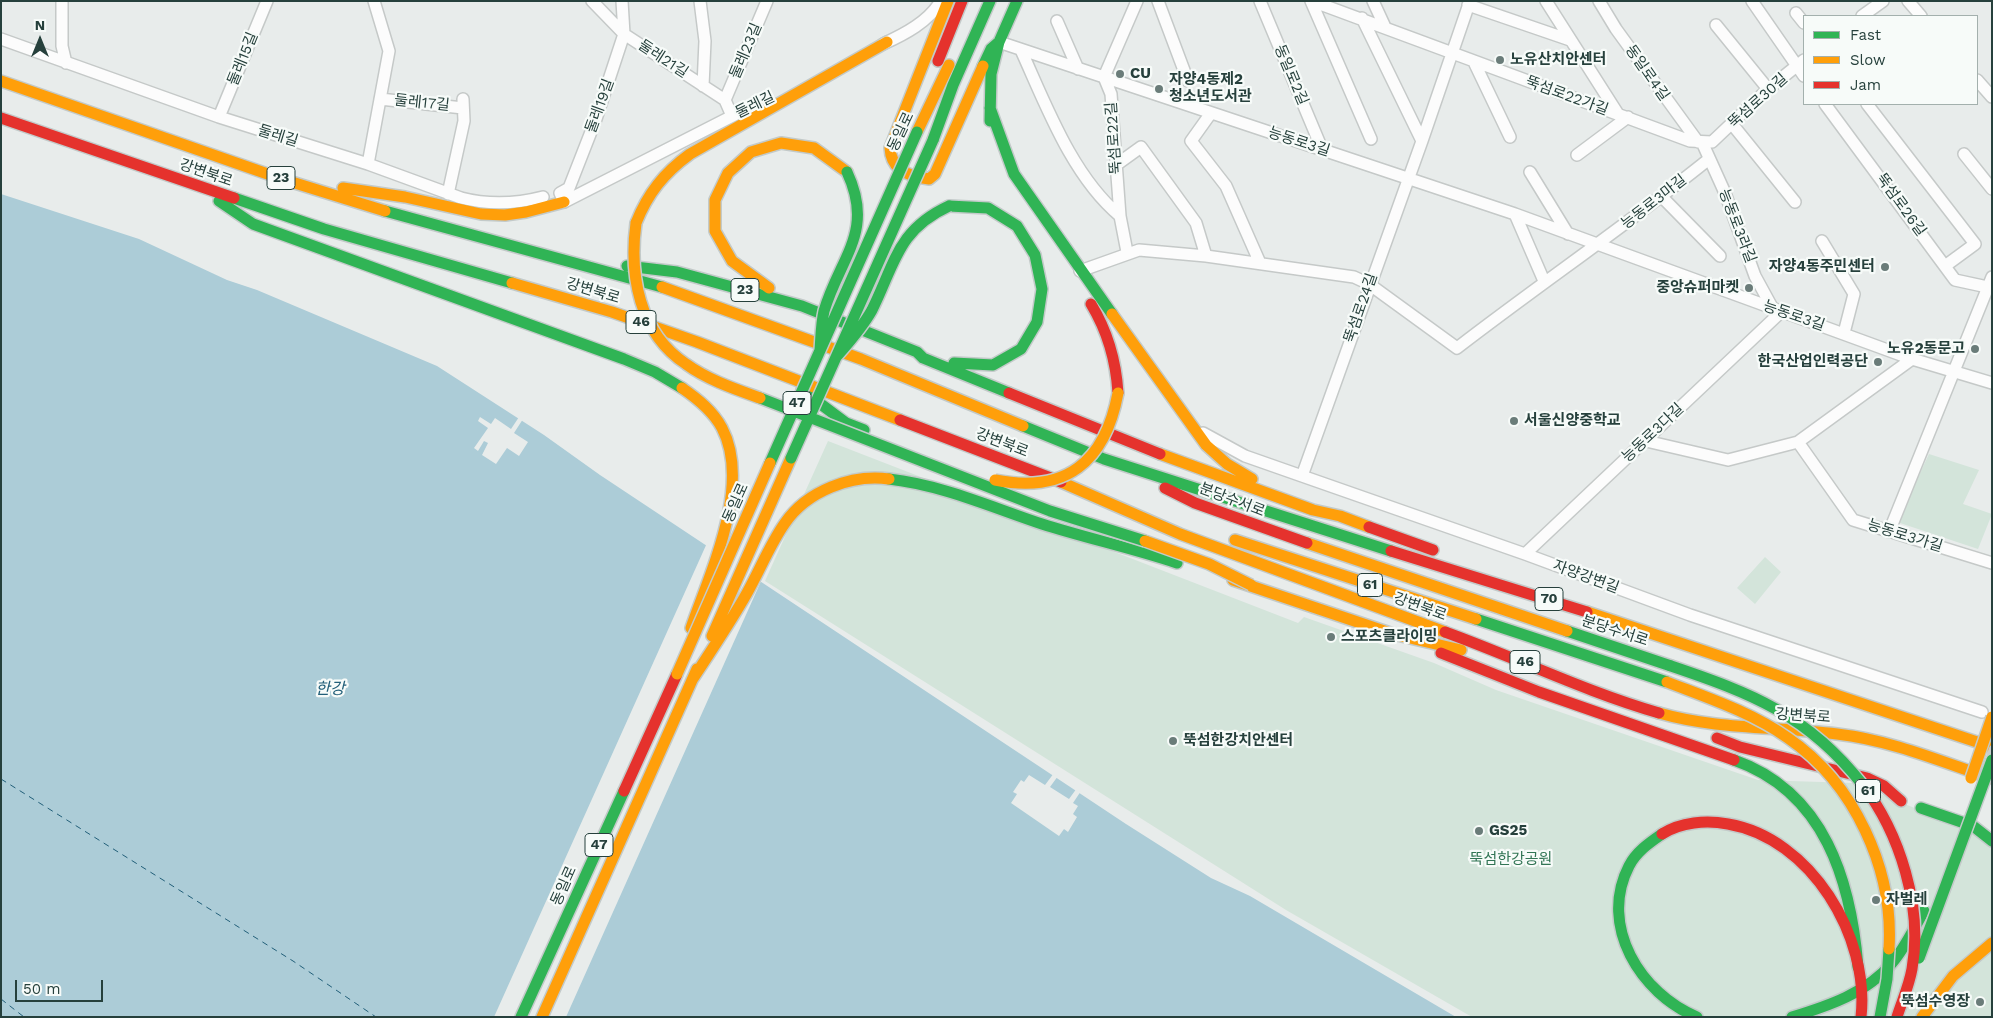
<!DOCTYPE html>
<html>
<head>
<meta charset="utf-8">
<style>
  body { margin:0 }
  #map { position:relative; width:1993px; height:1018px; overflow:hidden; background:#e8eceb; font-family:"Work Sans",sans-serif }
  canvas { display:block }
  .frame { position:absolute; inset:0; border:2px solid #26403c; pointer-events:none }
  .legend { position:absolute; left:1803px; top:15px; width:175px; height:90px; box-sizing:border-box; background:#f7fbf9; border:1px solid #a3b0ad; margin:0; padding:6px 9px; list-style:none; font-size:15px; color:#26403c }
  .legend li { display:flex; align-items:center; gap:10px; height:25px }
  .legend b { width:25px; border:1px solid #a3b0ad }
  .north { position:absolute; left:15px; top:15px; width:50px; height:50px; -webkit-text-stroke:4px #f7fbf9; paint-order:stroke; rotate:0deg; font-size:14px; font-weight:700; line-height:20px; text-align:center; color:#26403c }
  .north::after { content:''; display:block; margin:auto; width:18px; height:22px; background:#26403c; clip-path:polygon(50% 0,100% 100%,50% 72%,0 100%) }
  .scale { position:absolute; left:15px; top:980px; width:88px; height:22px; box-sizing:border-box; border:2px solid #26403c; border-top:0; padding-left:6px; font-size:15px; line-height:18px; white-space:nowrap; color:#26403c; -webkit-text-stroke:4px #f7fbf9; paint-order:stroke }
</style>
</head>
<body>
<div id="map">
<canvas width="1993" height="1018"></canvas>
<div class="frame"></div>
<ul class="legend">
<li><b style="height:6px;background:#30b455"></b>Fast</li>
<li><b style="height:6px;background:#ff9f0a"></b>Slow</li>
<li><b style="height:6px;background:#e5322d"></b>Jam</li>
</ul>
<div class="north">N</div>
<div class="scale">50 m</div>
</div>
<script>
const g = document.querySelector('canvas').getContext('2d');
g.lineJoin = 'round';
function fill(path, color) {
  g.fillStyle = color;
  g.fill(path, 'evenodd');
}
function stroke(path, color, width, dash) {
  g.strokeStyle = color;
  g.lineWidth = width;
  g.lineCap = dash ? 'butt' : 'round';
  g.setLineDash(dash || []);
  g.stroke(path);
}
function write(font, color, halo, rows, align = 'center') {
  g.font = font + ' "Work Sans","Noto Sans KR",sans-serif';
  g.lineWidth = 4.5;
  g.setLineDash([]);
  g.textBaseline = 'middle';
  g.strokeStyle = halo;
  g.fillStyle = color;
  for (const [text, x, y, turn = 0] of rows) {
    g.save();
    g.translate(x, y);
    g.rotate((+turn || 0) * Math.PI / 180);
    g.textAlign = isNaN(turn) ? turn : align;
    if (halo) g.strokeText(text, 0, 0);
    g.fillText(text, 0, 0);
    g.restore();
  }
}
fill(new Path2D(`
  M 828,441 L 1298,623 L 1304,617 L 1434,663 L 1496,690 L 1758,780 L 1854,783 L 1992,840 L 1992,1017 L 1472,1017 L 1286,910 L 765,581 Z
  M 1929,454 L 1979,470 L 1963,504 L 1992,514 L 1978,549 L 1897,522 Z
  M 1765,557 L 1781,572 L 1755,604 L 1737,588 Z`), '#d3e4da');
fill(new Path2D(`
  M 1,194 L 139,239 L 227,280 L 257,290 L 437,366 L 544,435 L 600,475 L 1126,824 L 1211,878 L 1250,896 L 1456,1017 L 1,1017 Z`), '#acccd7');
fill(new Path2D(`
  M 480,417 L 491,424 L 495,418 L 511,429 L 519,417 L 523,419 L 514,433 L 528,442 L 519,456 L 507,448 L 496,464 L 482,455 L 488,443 L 484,441 L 478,451 L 474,448 L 488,428 L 478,421 Z
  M 707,543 L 762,579 L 566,1017 L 494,1017 Z
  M 1054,773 L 1058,776 L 1050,787 L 1069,799 L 1077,788 L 1081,791 L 1073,803 L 1078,806 L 1073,814 L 1077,817 L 1068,832 L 1064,829 L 1059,836 L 1011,803 L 1017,794 L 1013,792 L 1021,780 L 1024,782 L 1029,775 L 1045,785 Z`), '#e8eceb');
stroke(new Path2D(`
  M 1,779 L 293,961 L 376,1017
  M 1,999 L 24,1017`), '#225f79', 1, [6, 5]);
const street = new Path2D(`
  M 62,1 L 62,46 L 66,63
  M 592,1 L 624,34 L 725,100 L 732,116
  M 622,1 L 624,34 L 596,119 L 569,188 L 560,193 L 564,202 L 756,104
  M 700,1 L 705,41 L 703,86
  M 1158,1 L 1188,81
  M 1260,1 L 1322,149
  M 1311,1 L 1371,139
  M 1312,1 L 1690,141 L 1712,142 L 1768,89 L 1804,60
  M 1373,1 L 1385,27
  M 1546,1 L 1618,114
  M 1599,1 L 1616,29 L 1698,142
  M 1752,1 L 1804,76
  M 1908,1 L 1921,16
  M 1468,5 L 1570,40
  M 1796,13 L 1804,23
  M 1862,16 L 1883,1
  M 1362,18 L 1422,141
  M 1057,21 L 1078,69
  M 1716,25 L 1768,89
  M 1,39 L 219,117 L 368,164 L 461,198 C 488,205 516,204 543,197
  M 999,42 L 1515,214 L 1912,359 L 1992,383
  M 883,44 C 905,34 928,22 941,1
  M 1021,50 C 1046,105 1072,176 1120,216
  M 1475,64 L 1510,137
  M 1977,80 L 1992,97
  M 380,99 L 463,108
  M 725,100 L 767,1
  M 1825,104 L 1955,280 L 1992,288
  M 1867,104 L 1975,244 L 1945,266
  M 1211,113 L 1191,141 L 1226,186 L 1260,263
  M 219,117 L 267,1
  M 1732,124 L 1795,202
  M 1702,142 L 1725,193 L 1755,276 L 1773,309
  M 1964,154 L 1992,189
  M 1577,155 L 1628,117
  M 368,164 L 389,51 L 374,1
  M 1116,165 L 1141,147 L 1196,223 L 1206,256
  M 1530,172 L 1568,234
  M 448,194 L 464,121 L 463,99
  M 1662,197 L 1720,256
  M 1515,214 L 1544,281
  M 1822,241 L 1854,294 L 1844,333
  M 1127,252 L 1120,216 L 1111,94 L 1104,77 L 1137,1
  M 1080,271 L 1139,250 L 1206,256 L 1354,277 L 1369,284 L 1457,348 C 1540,284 1627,225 1709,159
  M 1203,433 L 1245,456 L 1302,476 L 1525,554 L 1690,615 L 1982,712
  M 1646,441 L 1728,460 L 1798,442 L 1853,520 L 1992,563
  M 1798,442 L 1912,359
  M 1302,476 L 1422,141 L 1470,1
  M 1889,532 L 1992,277
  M 1525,554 L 1781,312`);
const fast = new Path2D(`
  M 983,66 L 991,49 L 999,42 L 1017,1
  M 990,108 L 1014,174 L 1112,314
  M 990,121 L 991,74 L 999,42
  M 933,140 L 953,85 L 990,1
  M 234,198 L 324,229 L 512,283
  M 219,201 L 253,224 L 624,359 L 655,372 L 682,388
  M 949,206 L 988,208 L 1017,226 L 1035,255 L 1042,289 L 1037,322 L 1021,349 L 993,365 L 954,363
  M 385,211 L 662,287
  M 627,266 L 677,272 L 802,306 L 917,352 L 923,358 L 1009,393
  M 802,390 L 846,423 L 864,430
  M 1023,426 L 1104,459 L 1391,551
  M 889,479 C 942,485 991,507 1042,524 C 1086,538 1132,548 1177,563
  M 1476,619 L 1667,682
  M 1567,631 L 1671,666
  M 1734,760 C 1825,792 1851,881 1858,967
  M 1921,808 L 1973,826 L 1992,841
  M 1662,834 C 1649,843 1636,852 1629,866 C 1598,926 1641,994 1697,1017
  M 521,1017 L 624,791
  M 1792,1017 C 1828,1006 1867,993 1892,963 C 1905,948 1914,928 1924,911`);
const slow = new Path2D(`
  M 948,1 L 890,148 C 891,170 910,177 929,179 L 935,174 L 983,66
  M 1,81 L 282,179 L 385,211
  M 917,132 L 949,65
  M 343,188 L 405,197 L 481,214 L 505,215 L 526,212 L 564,202
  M 636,223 C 648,193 664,173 690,154 L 887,42
  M 512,283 L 612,312 L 697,342 L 900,420
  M 662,287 L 861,359 L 1023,426
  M 769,288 L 732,261 L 715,231 L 715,200 L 728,173 L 751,152 L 781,143 L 814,148 L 847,172
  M 1112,314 L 1206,445 L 1227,464 L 1252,479
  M 682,388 C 698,399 713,411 722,428 C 752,485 710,573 691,628
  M 1160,454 L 1313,510 L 1340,516 L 1369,527
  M 1061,482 L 1180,534 L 1445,632
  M 1235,540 L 1476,619
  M 1307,543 L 1567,631
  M 1233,580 L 1393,634 L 1461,650
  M 1587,612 L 1992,747
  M 712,636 L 791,458
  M 692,680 C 711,651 730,623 747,593 C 760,570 770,544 785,523 C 807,491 851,474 889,479
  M 1659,713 C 1718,730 1777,726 1837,734 C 1890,740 1940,761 1990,778
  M 542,1017 L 697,669
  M 1922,1017 L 1953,976 L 1992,943`);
const jam = new Path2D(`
  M 938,61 L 962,1
  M 1,118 L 234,198
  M 1091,304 C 1108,332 1116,360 1118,393
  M 1009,393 L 1160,454
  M 900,420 L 1061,482
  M 1165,488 L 1195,503 L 1307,543
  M 1369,527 L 1433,550
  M 1391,551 L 1587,612
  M 1445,632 C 1517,658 1586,692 1659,713
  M 1441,653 L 1539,692 L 1734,760
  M 1717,738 L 1740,747 L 1867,778 L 1884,786 L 1901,801
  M 624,791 L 677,674
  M 1662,834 C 1681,822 1706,820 1728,824 C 1811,838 1870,937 1861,1017`);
stroke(street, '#c5c9c8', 14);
stroke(fast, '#c3cac9', 14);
stroke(slow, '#c3cac9', 14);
stroke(jam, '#c3cac9', 14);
stroke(street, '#fcfcfc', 11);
stroke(fast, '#30b455', 11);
stroke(slow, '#ff9f0a', 11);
stroke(jam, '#e5322d', 11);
const rail = new Path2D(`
  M 1940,913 L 1992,770
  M 1895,1017 L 1992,748`);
stroke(rail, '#c9cdcc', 5.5);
stroke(rail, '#f7fbf9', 4, [11]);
const fastBridge = new Path2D(`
  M 820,350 C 821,337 821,324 824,311 C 840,257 875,232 847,172
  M 837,356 C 850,341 862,328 872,310 C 895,264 897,230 949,206
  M 760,398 L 1050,511 L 1145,541
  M 791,458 L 933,140
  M 770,463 L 917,132
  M 1671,666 C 1751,693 1808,715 1862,784
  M 1919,958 L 1992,760
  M 1880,1017 L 1887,979 L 1889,949`);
const slowBridge = new Path2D(`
  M 636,223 C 629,275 639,333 686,364 C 708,380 735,389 760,398
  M 995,480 C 1066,494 1105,462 1118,393
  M 1145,541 L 1209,564 L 1251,585
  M 677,674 L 770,463
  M 1667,682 C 1708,698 1751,712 1788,738 C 1854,783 1894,869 1889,949
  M 1971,778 L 1992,717`);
const jamBridge = new Path2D(`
  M 1862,784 C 1900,833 1923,907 1912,969 C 1909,986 1902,1001 1897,1017`);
stroke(fastBridge, '#c3cac9', 14, []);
stroke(slowBridge, '#c3cac9', 14, []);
stroke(jamBridge, '#c3cac9', 14, []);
stroke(fastBridge, '#30b455', 11);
stroke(slowBridge, '#ff9f0a', 11);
stroke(jamBridge, '#e5322d', 11);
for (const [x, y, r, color] of [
  [1500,60,5,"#6a7c79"],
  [1120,74,5,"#6a7c79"],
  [1159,89,5,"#6a7c79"],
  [1885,267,5,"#6a7c79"],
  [1749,288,5,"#6a7c79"],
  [1975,349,5,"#6a7c79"],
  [1878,362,5,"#6a7c79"],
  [1514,421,5,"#6a7c79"],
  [1331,637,5,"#6a7c79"],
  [1173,741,5,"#6a7c79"],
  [1479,831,5,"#6a7c79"],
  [1876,900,5,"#6a7c79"],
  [1980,1002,5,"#6a7c79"]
]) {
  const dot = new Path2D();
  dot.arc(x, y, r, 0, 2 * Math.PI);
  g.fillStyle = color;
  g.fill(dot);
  stroke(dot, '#f7fbf9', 2);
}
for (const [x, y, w] of [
  [281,178,28],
  [745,290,28],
  [641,322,30],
  [797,403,28],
  [1370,585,25],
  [1549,599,28],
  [1525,662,30],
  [1868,791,25],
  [599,845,28]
]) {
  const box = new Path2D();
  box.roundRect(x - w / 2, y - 11.5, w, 23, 4);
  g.fillStyle = '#f7fbf9';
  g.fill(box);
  stroke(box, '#26403c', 1);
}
write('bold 14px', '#26403c', null, [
  ["23",281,178],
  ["23",745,290],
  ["46",641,322],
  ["47",797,403],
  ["61",1370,585],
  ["70",1549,599],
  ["46",1525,662],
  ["61",1868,791],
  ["47",599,845]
]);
write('15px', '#26403c', '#f7fbf9', [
  ["둘레23길",746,51,-67],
  ["둘레15길",243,59,-68],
  ["둘레21길",663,59,33],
  ["동일로4길",1647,73,55],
  ["동일로2길",1291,75,67],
  ["뚝섬로22가길",1567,96,20],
  ["뚝섬로30길",1758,101,-42],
  ["둘레17길",422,103,6],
  ["둘레길",755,105,-26],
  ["둘레19길",600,106,-70],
  ["동일로",901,132,-65],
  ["둘레길",278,136,17],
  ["뚝섬로22길",1114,138,-94],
  ["능동로3길",1299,142,18],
  ["강변북로",206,173,19],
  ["능동로3마길",1654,202,-38],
  ["뚝섬로26길",1901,205,54],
  ["능동로3라길",1737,226,69],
  ["강변북로",593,291,17],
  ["뚝섬로24길",1361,308,-71],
  ["능동로3길",1794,316,19],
  ["능동로3다길",1653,433,-43],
  ["강변북로",1002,443,21],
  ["분당수서로",1232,500,21],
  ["동일로",736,503,-66],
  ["능동로3가길",1905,536,17],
  ["자양강변길",1586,577,20],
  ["강변북로",1420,607,20],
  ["분당수서로",1615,631,18],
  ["강변북로",1803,716,4],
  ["동일로",564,886,-66]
]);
write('bold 15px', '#26403c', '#f7fbf9', [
  ["노유산치안센터",1510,60],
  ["CU",1130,74],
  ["자양4동제2",1169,80],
  ["청소년도서관",1169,97],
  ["자양4동주민센터",1875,267,"right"],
  ["중앙슈퍼마켓",1739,288,"right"],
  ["노유2동문고",1965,349,"right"],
  ["한국산업인력공단",1868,362,"right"],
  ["서울신양중학교",1524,421],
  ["스포츠클라이밍",1341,637],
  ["뚝섬한강치안센터",1183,741],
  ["GS25",1489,831],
  ["자벌레",1886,900],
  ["뚝섬수영장",1970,1002,"right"]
], 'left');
write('15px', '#327555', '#f7fbf9', [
  ["뚝섬한강공원",1511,860]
]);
write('italic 16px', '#225f79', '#f7fbf9', [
  ["한강",330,689]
]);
</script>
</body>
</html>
